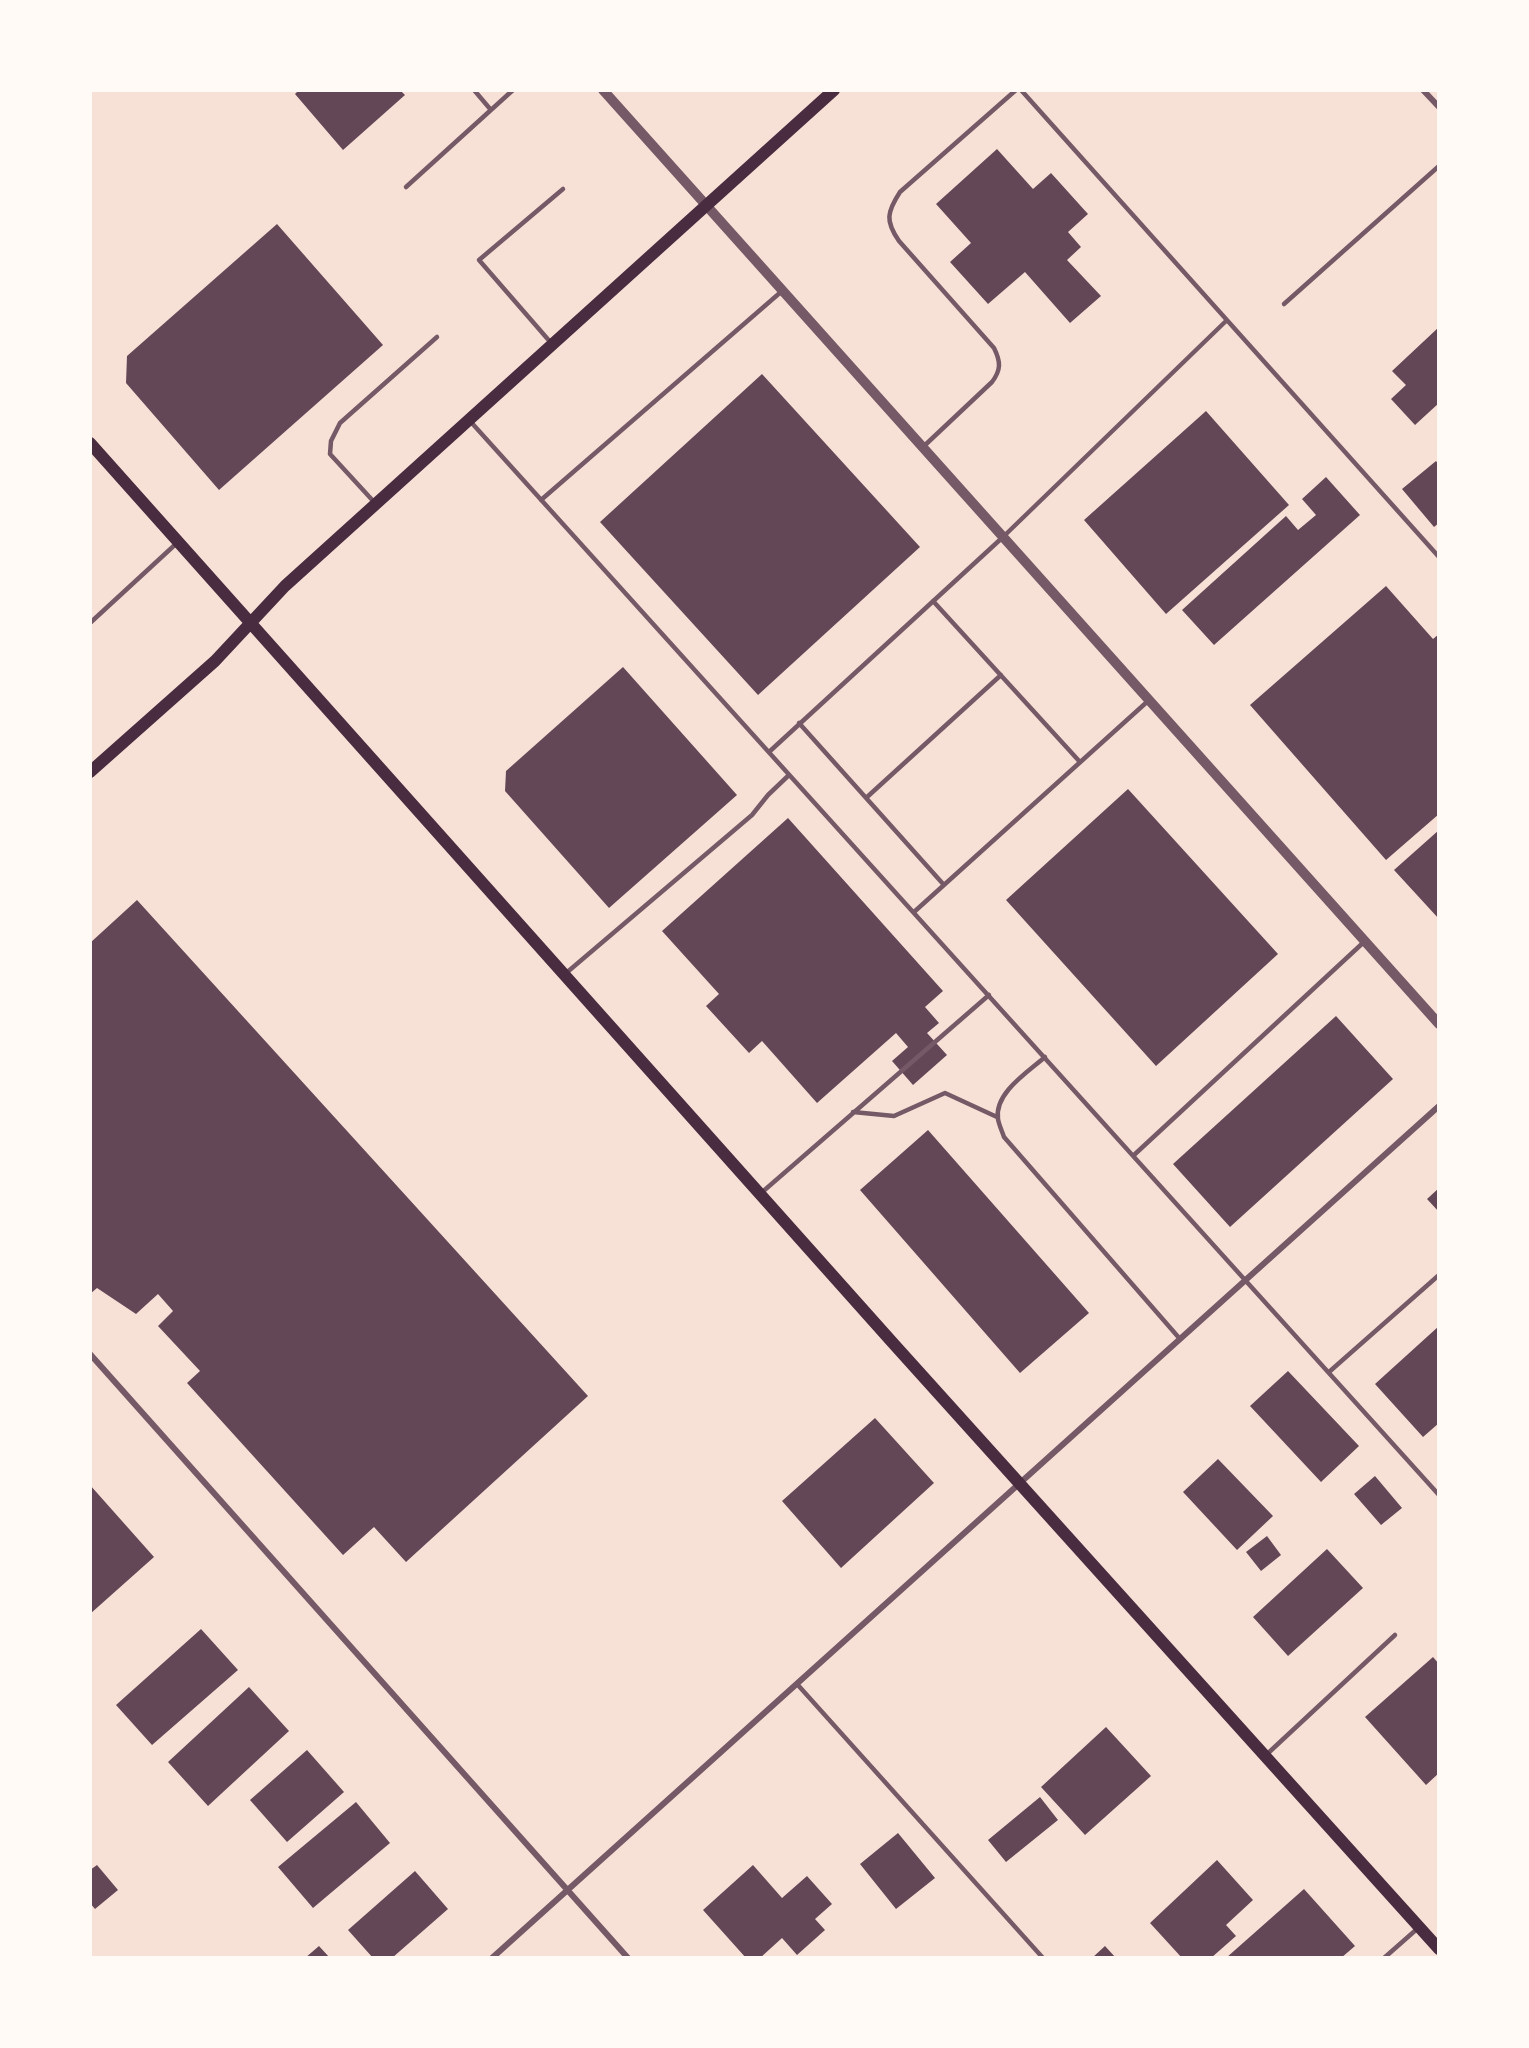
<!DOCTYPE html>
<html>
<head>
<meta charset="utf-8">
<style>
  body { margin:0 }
  #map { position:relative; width:1529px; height:2048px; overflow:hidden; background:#f7e1d7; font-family:Inter,sans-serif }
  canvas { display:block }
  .frame { position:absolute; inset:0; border:92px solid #fffaf5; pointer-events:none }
</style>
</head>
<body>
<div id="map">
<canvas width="1529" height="2048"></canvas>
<div class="frame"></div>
</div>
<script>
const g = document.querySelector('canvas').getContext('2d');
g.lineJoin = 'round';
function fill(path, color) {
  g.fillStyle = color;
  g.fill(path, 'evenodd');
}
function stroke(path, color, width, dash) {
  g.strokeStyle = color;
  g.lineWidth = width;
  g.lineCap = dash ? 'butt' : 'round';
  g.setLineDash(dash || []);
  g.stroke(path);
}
fill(new Path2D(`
  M 299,90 L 400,90 L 405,95 L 343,150 L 295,94 Z
  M 997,149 L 1033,189 L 1051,173 L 1088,214 L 1068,232 L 1081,247 L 1067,260 L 1101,296 L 1070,323 L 1025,272 L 988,304 L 950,262 L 971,243 L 936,204 Z
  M 277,224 L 383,345 L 219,490 L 126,383 L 127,356 Z
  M 1439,327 L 1439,403 L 1415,425 L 1391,399 L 1406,385 L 1392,371 Z
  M 762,374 L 920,547 L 758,695 L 600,522 Z
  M 1206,411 L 1289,505 L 1166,614 L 1084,520 Z
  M 1436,461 L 1439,465 L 1439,523 L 1434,527 L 1402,489 Z
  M 1326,477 L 1360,515 L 1214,645 L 1182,610 L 1286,516 L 1298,530 L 1316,515 L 1302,499 Z
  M 1386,586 L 1433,639 L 1439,634 L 1439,814 L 1386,860 L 1250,705 Z
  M 623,667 L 737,795 L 609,908 L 505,791 L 506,771 Z
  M 1128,789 L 1278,954 L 1156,1066 L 1006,900 Z
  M 788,818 L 943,991 L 925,1007 L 939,1023 L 927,1033 L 947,1055 L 913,1085 L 892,1061 L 908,1047 L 896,1033 L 817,1103 L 762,1041 L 749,1053 L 706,1006 L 719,994 L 662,931 Z
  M 1439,830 L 1439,919 L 1394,870 Z
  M 137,900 L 588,1396 L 406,1562 L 374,1527 L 343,1555 L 187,1383 L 200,1371 L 158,1326 L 173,1311 L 158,1294 L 136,1314 L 97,1288 L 90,1294 L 90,943 Z
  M 1336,1016 L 1393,1079 L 1230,1227 L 1173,1164 Z
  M 928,1130 L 1089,1313 L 1020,1373 L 860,1190 Z
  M 1439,1188 L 1439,1212 L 1427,1199 Z
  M 1439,1326 L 1439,1423 L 1423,1437 L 1375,1384 Z
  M 1288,1371 L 1359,1446 L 1321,1482 L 1250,1406 Z
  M 875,1418 L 934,1483 L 841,1568 L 782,1501 Z
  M 1218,1459 L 1273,1516 L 1237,1550 L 1183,1492 Z
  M 1375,1476 L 1402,1508 L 1381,1525 L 1354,1494 Z
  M 90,1485 L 154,1557 L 90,1614 Z
  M 1267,1536 L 1281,1555 L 1261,1571 L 1246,1552 Z
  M 1327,1549 L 1363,1588 L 1288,1656 L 1253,1617 Z
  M 201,1629 L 238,1670 L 152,1745 L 116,1705 Z
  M 1433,1657 L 1439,1664 L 1439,1773 L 1426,1785 L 1365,1717 Z
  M 249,1687 L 289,1731 L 208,1806 L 168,1762 Z
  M 1106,1727 L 1151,1776 L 1085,1835 L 1041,1787 Z
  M 307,1750 L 344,1792 L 287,1842 L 250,1800 Z
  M 1040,1797 L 1058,1820 L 1006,1862 L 988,1840 Z
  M 356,1802 L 390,1843 L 313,1908 L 278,1867 Z
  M 898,1833 L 935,1878 L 896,1909 L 860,1864 Z
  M 1217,1860 L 1253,1900 L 1226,1925 L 1236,1936 L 1211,1958 L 1182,1958 L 1150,1923 Z
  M 97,1865 L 118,1890 L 95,1909 L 90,1903 L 90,1870 Z
  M 753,1865 L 782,1898 L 807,1876 L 832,1904 L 815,1919 L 825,1930 L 797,1955 L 782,1938 L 760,1958 L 746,1958 L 703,1910 Z
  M 415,1871 L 448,1909 L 392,1958 L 373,1958 L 348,1930 Z
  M 1304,1889 L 1355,1946 L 1341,1958 L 1226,1958 Z
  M 319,1946 L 330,1958 L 305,1958 Z
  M 1105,1946 L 1116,1958 L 1092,1958 Z`), '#644757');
stroke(new Path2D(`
  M 474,90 L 491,110
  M 1021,90 L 1439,557
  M 406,187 L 513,90
  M 1284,304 L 1439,166
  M 552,344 L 479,260 L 563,189
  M 470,421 L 1439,1495
  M 923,447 L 992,382 C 1001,370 1001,362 994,348 L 899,241 C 885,221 887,212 900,192 L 1016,90
  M 541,500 L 782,291
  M 375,503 L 330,454 L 331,441 L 340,423 L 437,337
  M 933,601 L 1080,762
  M 90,623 L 178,542
  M 799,723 L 944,885
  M 769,752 L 1003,537 L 1227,320
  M 866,798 L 1001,675
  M 914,912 L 1148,701
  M 565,974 L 752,815 L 768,795 L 789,775
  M 1045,1057 C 1028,1072 994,1093 998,1119 C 999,1125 1002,1131 1004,1137 L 1180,1339
  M 853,1112 L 894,1116 L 945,1093 L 997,1117
  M 1134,1155 L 1365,941
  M 760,1194 L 989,995
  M 1329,1372 L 1439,1275
  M 797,1684 L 1043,1958
  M 1265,1756 L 1395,1635
  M 1384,1958 L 1417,1929`), '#755966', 4.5);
stroke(new Path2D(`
  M 1423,90 L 1439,107
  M 90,1354 L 628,1958
  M 492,1958 L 1439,1106`), '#755966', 6);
stroke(new Path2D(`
  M 603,90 L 1439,1024`), '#755966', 10);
stroke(new Path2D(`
  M 90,443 L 892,1342 L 1439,1949
  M 90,772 L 215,661 L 285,586 L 834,90`), '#4a2c40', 12);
</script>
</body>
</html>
